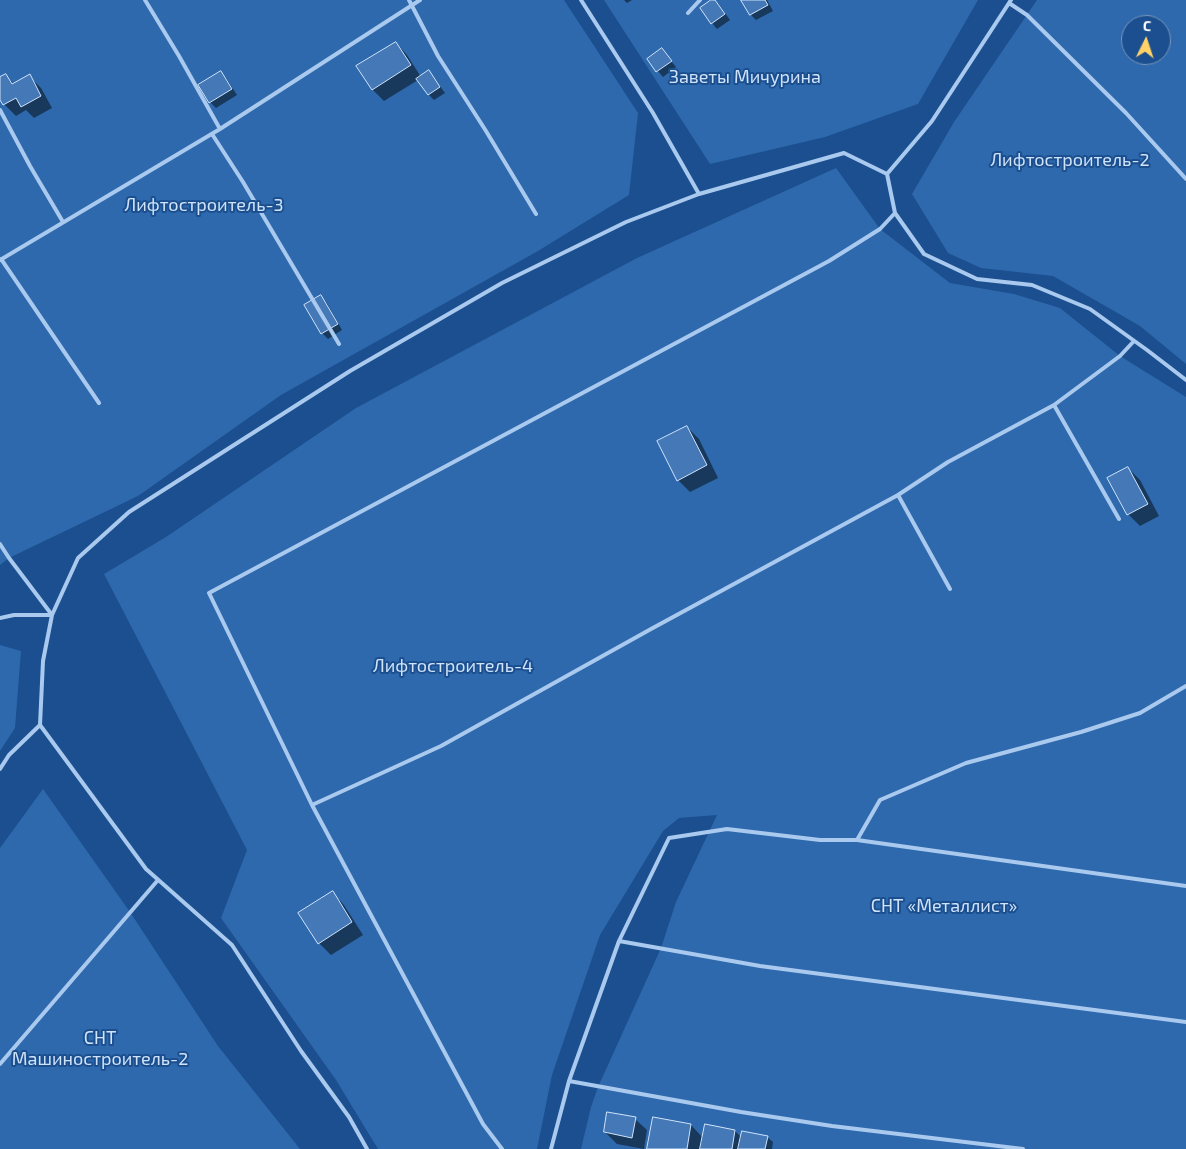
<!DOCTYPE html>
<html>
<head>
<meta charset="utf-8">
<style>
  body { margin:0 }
  #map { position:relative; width:1186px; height:1149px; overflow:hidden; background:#1b4f8f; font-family:"Exo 2",sans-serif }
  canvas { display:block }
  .north { position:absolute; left:1121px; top:15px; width:50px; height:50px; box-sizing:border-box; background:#1b4f8f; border:1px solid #7695bc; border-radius:50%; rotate:4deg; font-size:14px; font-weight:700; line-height:20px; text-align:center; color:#fff }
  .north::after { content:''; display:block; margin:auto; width:18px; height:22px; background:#ffd166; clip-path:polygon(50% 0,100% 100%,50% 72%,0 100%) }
</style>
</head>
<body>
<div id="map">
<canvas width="1186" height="1149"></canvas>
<div class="north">С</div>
</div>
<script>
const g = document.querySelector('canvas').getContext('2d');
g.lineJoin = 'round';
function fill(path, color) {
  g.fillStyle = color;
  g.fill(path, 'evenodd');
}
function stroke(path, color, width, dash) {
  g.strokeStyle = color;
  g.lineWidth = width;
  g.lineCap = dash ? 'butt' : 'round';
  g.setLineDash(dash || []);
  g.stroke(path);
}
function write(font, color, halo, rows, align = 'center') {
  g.font = font + ' "Exo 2",sans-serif';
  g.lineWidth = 4;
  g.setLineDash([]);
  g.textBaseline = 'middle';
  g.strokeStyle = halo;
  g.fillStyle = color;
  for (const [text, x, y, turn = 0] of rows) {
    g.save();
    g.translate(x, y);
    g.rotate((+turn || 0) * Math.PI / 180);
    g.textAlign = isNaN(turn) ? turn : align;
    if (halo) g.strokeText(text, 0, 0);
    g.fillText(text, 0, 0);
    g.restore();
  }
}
fill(new Path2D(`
  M 0,0 L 564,0 L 638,113 L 629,195 L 538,251 L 281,395 L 138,496 L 9,558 L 0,565 Z
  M 604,0 L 978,0 L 918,104 L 825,137 L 710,164 Z
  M 1037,0 L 1186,0 L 1186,364 L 1140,326 L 1053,276 L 981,268 L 948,253 L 912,194 L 954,122 ZM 1131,25 L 1161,25 L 1161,55 L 1131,55 Z
  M 836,168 L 880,229 L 950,283 L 1014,294 L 1060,308 L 1120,356 L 1186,397 L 1186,1149 L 581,1149 L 591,1107 L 598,1087 L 661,948 L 676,902 L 717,815 L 679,818 L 663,831 L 600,935 L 552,1075 L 537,1149 L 378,1149 L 336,1080 L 221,918 L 247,850 L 104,574 L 166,537 L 356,408 L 637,258 Z
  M 0,645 L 21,651 L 15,728 L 0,751 Z
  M 43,789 L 130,912 L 218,1046 L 300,1149 L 0,1149 L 0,848 Z`), '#2e69ad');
fill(new Path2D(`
  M 624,0 L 632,0 L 627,3 Z
  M 714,0 L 719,5 L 730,20 L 717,29 L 712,23 Z
  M 743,0 L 767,0 L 773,11 L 756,20 L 751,15 Z
  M 396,43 L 407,55 L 421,77 L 429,72 L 434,78 L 445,93 L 434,100 L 429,95 L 418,80 L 384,101 L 372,89 Z
  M 662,50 L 676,67 L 663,77 L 648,59 Z
  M 220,72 L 226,78 L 237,95 L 216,108 L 210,102 Z
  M 5,75 L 14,84 L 29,76 L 41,88 L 52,108 L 34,118 L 26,110 L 16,116 L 4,104 L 0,97 L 0,78 Z
  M 320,297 L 326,302 L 342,330 L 328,339 L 322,333 Z
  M 687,427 L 699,439 L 718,478 L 690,492 L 678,480 Z
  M 1128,468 L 1140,480 L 1159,516 L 1140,526 L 1128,514 Z
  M 333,893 L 344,905 L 363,935 L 331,955 L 319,943 Z
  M 635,1119 L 647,1130 L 644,1149 L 617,1144 L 605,1132 Z
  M 691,1125 L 703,1138 L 706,1126 L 735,1131 L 742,1138 L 767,1137 L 773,1142 L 772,1149 L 648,1149 Z`), '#0007');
const building = new Path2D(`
  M 711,0 L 715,0 L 725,14 L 711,24 L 700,8 Z
  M 741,0 L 765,0 L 768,5 L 750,15 Z
  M 396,42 L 411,65 L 372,90 L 356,66 Z
  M 662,48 L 672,61 L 656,72 L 647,59 Z
  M 429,70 L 440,87 L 428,95 L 416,79 Z
  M 221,71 L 232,89 L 209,103 L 198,85 Z
  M 6,74 L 12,84 L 30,74 L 41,96 L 21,107 L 16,98 L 3,105 L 0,100 L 0,77 Z
  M 321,295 L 338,324 L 321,334 L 304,305 Z
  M 687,426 L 707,465 L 677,481 L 657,441 Z
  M 1128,467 L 1148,504 L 1127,515 L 1107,478 Z
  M 333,891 L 352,922 L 318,944 L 298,913 Z
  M 607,1112 L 636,1117 L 632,1138 L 604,1132 Z
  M 653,1117 L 691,1124 L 687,1149 L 647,1149 Z
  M 705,1124 L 735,1130 L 732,1149 L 700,1149 Z
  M 742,1131 L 768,1136 L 765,1149 L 738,1149 Z`);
fill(building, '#4478b7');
stroke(building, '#cfe3fa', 1);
stroke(new Path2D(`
  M 145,0 L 179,56 L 220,129
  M 409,0 L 438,56 L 486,131 L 536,214
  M 581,0 L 653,113 L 699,194
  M 1009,3 L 1027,15 L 1126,113 L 1186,179
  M 688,13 L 700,0
  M 0,110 L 30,166 L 63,222
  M 212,134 L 243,182 L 339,344
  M 887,174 L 895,213 L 924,254 L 977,279 L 1032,285 L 1090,309 L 1147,350 L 1186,380
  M 1,259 L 99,403
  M 0,260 L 220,129 L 420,0
  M 1054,405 L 1119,519
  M 898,495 L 950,589
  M 0,544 L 9,558 L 52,615
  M 0,618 L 14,615 L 52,615
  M 0,769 L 9,755 L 40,725
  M 312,805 L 441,746 L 651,629 L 898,495 L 948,462 L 1054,405 L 1120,356 L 1134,341
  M 857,840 L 880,800 L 966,763 L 1081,732 L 1140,713 L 1186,686
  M 619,941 L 760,966 L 1186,1022
  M 0,1064 L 158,880
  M 569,1081 L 741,1112 L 832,1126 L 1023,1149
  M 367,1149 L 349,1117 L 301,1051 L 232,945 L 146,869 L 40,725 L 43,661 L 52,615 L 78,558 L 129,512 L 350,371 L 502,283 L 626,222 L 699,194 L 844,153 L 887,174 L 932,121 L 1011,0
  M 502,1149 L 483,1124 L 312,805 L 209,593 L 829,261 L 880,229 L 895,213
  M 551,1149 L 569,1081 L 619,941 L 669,838 L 727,829 L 820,840 L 857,840 L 1186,886`), '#a9c9ee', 4);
write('18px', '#cfe3fa', '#1b4f8f', [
  ["Заветы Мичурина",745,77],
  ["Лифтостроитель-2",1070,160],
  ["Лифтостроитель-3",204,205],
  ["Лифтостроитель-4",453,666],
  ["СНТ «Металлист»",944,906],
  ["СНТ",100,1038],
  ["Машиностроитель-2",100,1059]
]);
</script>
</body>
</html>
